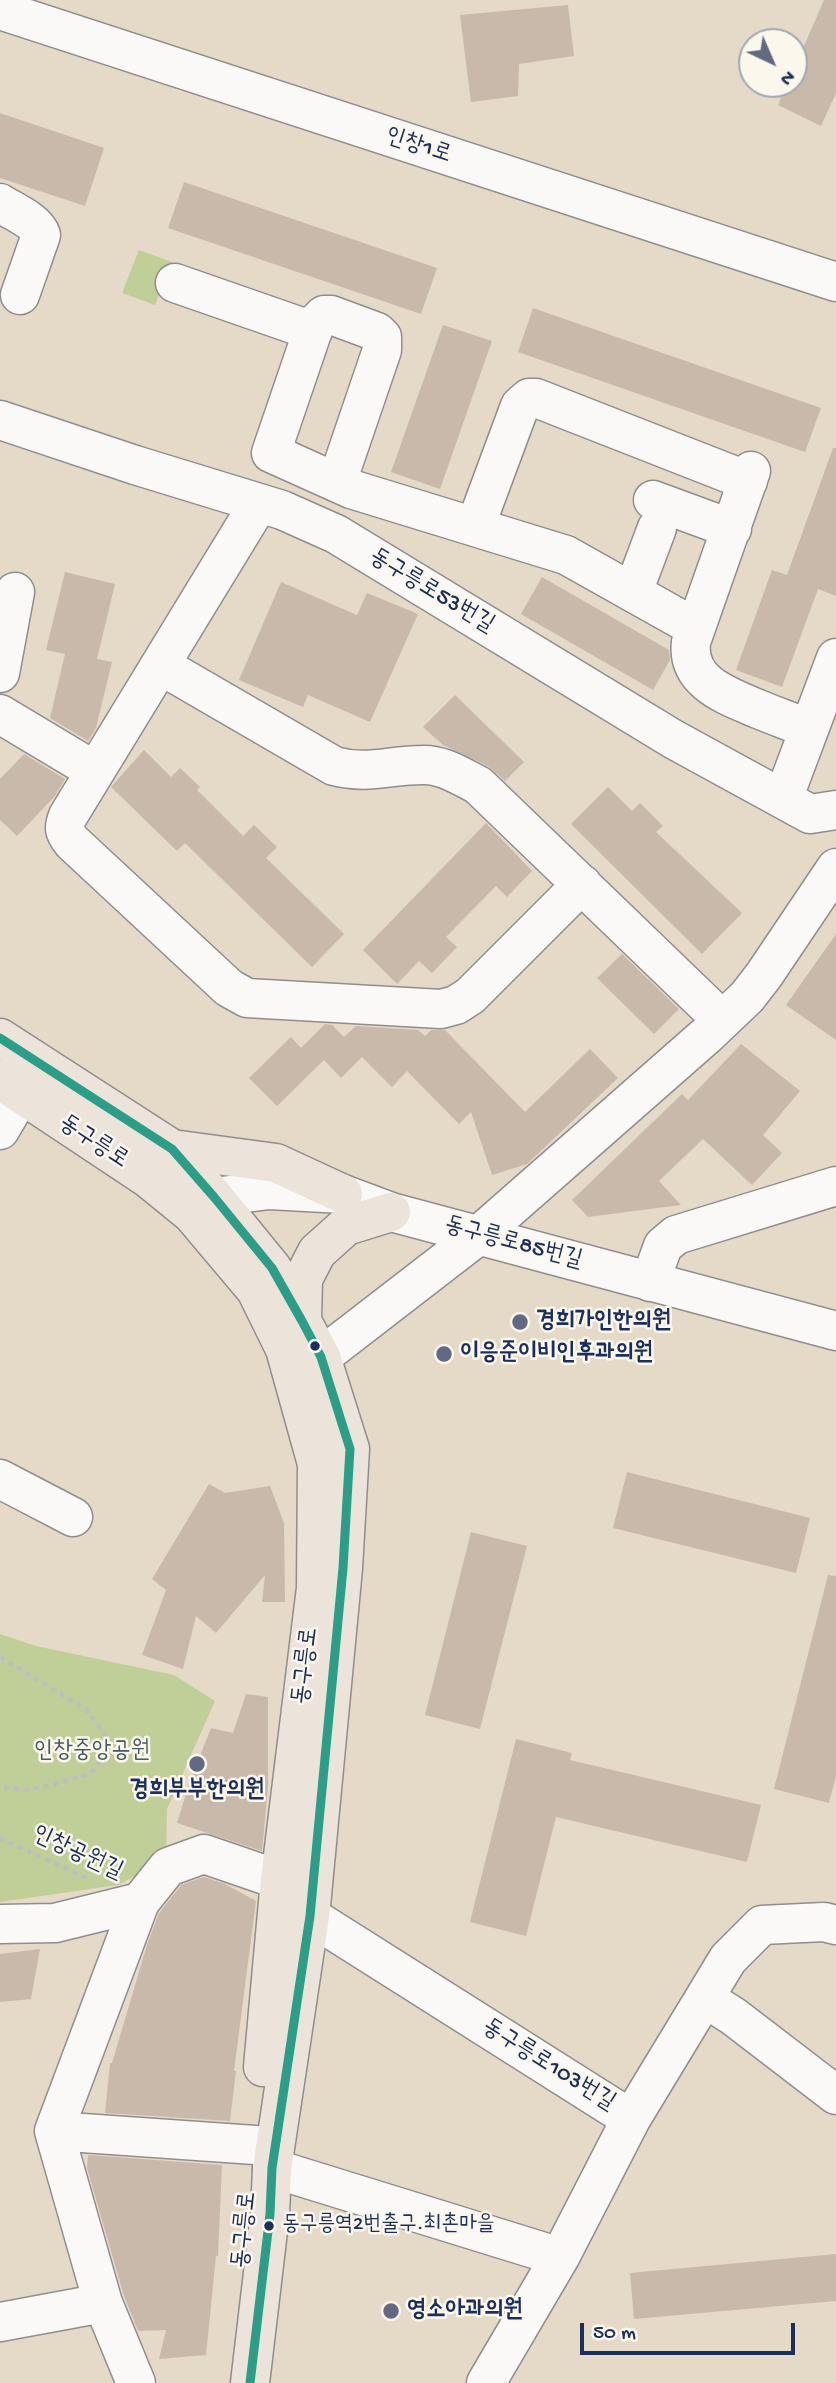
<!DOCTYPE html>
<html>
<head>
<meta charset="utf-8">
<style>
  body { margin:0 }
  #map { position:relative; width:836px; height:2383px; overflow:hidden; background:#e5d9c8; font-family:"Gochi Hand",sans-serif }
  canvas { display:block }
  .north { position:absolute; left:738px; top:28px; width:70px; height:70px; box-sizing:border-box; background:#fbf7ec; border:2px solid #a1a7b3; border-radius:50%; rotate:136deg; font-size:19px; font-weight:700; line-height:28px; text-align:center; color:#1b2f5e }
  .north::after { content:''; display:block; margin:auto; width:24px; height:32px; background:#626a83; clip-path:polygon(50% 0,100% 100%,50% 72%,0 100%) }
  .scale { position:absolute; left:580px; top:2323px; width:215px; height:32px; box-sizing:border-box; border:4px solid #1b2f5e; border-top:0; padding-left:9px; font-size:21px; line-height:24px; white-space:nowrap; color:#1b2f5e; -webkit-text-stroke:5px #fbf7ec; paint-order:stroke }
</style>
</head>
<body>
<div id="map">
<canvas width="836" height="2383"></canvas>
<div class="north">N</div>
<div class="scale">50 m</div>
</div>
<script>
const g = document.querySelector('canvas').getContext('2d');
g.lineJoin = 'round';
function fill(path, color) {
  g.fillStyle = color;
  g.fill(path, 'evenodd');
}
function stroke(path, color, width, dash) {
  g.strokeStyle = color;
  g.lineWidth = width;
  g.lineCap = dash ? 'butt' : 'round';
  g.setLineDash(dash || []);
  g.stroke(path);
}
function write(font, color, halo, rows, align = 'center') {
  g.font = font + ' "Gochi Hand","Poor Story",sans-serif';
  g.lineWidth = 5;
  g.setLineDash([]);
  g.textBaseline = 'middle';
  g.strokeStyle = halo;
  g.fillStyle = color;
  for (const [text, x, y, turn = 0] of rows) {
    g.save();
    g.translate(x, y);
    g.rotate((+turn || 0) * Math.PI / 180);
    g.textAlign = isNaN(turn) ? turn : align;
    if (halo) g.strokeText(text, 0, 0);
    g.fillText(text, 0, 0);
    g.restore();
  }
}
fill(new Path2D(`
  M 139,250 L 172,262 L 155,305 L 122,293 Z
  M 0,1634 L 36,1646 L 174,1675 L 215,1701 L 167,1809 L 166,1859 L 118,1885 L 0,1902 Z`), '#c0cf98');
fill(new Path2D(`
  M 824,0 L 836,0 L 836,93 L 821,126 L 778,105 L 787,84 L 794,84 L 794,69 Z
  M 568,5 L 574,56 L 519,64 L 518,96 L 471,102 L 460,15 Z
  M 0,113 L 104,148 L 85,206 L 0,178 Z
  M 184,182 L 437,268 L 421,314 L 168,228 Z
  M 533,308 L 821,408 L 805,452 L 518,352 Z
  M 443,325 L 492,341 L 440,489 L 391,472 Z
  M 833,448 L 836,448 L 836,596 L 818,589 L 782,687 L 736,670 L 772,570 L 787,575 Z
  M 65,572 L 115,584 L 97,659 L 112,662 L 96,728 L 88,741 L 50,718 L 65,654 L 46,650 Z
  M 542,577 L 669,650 L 670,660 L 653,690 L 521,614 Z
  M 281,582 L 357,615 L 367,593 L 418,614 L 370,722 L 308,695 L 303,707 L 239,680 Z
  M 455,695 L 524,762 L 505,781 L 488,766 L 443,745 L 423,727 Z
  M 144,750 L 171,777 L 180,768 L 200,787 L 197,790 L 243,836 L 254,825 L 277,847 L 266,858 L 344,934 L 312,967 L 185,843 L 177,851 L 111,787 Z
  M 24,754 L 65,779 L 55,796 L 17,836 L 0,820 L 0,779 Z
  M 608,787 L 632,811 L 640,803 L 663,826 L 656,832 L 742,913 L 702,954 L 571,824 Z
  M 486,823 L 532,871 L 507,897 L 496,886 L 446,937 L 457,947 L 432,973 L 419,961 L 397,984 L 363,950 Z
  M 836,934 L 836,1040 L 786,1005 Z
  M 622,954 L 679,1009 L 654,1034 L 597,978 Z
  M 325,1024 L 332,1025 L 344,1037 L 356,1026 L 418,1030 L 425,1036 L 431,1030 L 445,1030 L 525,1112 L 590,1049 L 618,1078 L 527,1164 L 492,1175 L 471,1112 L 459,1124 L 407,1071 L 392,1087 L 362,1057 L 341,1078 L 324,1060 L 277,1106 L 249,1078 L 291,1037 L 301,1048 Z
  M 741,1044 L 800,1091 L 763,1135 L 782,1153 L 752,1185 L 703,1139 L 659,1181 L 681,1205 L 588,1217 L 572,1200 L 682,1094 L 688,1100 Z
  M 627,1472 L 810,1518 L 796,1573 L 613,1528 Z
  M 209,1484 L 225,1493 L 270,1486 L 284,1523 L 285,1602 L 262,1602 L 265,1575 L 216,1633 L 196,1616 L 183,1669 L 142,1655 L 166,1590 L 152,1579 Z
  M 471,1532 L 527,1546 L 480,1729 L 425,1715 Z
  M 828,1575 L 836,1576 L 836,1776 L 829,1803 L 774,1789 Z
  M 246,1694 L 268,1697 L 268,1787 L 262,1851 L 177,1823 L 190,1781 L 211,1728 L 233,1733 Z
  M 516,1739 L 572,1753 L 570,1760 L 761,1805 L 747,1862 L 556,1817 L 526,1936 L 470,1922 Z
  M 204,1877 L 225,1884 L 256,1901 L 234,2071 L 236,2071 L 230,2121 L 105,2113 L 110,2063 L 112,2063 L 147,1945 L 159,1913 L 181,1885 Z
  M 40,1949 L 31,1999 L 0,2002 L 0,1954 Z
  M 88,2155 L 222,2165 L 218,2256 L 216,2256 L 206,2355 L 159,2359 L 166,2330 L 138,2331 L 124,2296 L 87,2168 Z
  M 836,2254 L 836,2301 L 634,2319 L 630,2273 Z`), '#c9b9aa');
const minor = new Path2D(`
  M 0,10 L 836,282
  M 0,203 C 12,211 37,221 41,235 L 20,295
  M 175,283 L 313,331
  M 0,420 L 135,465 L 282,510 L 336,534 L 673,739 L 810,814 L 836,810
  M 751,471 L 691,642 C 686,683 728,696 758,709 C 775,716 792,722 809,729
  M 337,482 L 382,350 L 382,337 L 377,332 L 331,315 L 324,315 L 315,324 L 271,453 L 351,489 L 566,555 L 696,628
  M 653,500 L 732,529
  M 259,503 L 68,816 C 63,828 64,832 72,842 L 229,988 L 247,998 L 441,1009 L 456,1005 L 470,996 L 582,884
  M 475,527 L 520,406 L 529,398 L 536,398 L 748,481
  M 633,592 L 657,528
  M 160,665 L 334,766 C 368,775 389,765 422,765 C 442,764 460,776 478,785 L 722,1020
  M 0,673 L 15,592
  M 0,714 L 95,771
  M 783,799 L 836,658
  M 0,1130 L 21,1094
  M 192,1214 L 214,1197 L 269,1190 L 343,1194 L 391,1212 L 836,1331
  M 650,1282 L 663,1246 L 676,1235 L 836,1186
  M 321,1357 L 479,1235 L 708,1034 L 747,997 L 764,975 L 836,868
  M 0,1479 L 73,1517
  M 310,1916 L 631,2119 L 728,1959 L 762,1925 L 824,1922 L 836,1925
  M 0,1924 L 55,1923 L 140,1902
  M 706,1999 L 733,2016 L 836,2095
  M 54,2131 L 255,2145
  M 272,2168 L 560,2257
  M 103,2303 L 54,2131 L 140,1902 L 168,1867 L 204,1854 L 280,1880
  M 0,2322 L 103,2303 L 136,2383
  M 486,2383 L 560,2257 L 631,2119`);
const major = new Path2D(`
  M 0,1038 L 172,1149 L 214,1197 L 272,1268 L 302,1321 L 321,1357 L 350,1449 L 343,1568 L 310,1916 L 272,2168 L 270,2214 L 250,2383
  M 0,1080 L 149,1179 L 192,1214 L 256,1290 L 285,1349 L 317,1464 L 316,1588 L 280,1880 L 263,2067
  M 172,1149 L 276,1163 L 343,1194
  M 302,1321 L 303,1279 L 317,1252 L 346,1226 L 391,1212`);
stroke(minor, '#908e8d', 41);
stroke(major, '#908e8d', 41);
stroke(new Path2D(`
  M 0,1657 L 86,1709 L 105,1734 L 103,1759 L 90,1774 L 30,1790 L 0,1787
  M 0,1838 L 91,1880`), '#bebec0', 4.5, [5, 5]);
stroke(minor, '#fbf9f7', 38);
stroke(major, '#ece3db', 38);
stroke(new Path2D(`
  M 0,1038 L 172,1149 L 214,1197 L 272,1268 L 302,1321 L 321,1357 L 350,1449 L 343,1568 L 310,1916 L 272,2168 L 270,2214 L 250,2383`), '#2c9d87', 9);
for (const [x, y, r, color] of [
  [520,1322,9,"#626a83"],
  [315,1346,6,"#1b2f5e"],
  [444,1354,9,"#626a83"],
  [197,1764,9,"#626a83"],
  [269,2226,6,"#1b2f5e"],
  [391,2311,9,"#626a83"]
]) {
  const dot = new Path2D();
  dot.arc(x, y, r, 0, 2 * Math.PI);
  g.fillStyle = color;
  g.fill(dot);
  stroke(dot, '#fbf7ec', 2.5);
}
write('22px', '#1b2f5e', '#fbf7ec', [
  ["동구릉역2번출구.최촌마을",282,2226]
], 'left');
write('24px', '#1b2f5e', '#fbf7ec', [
  ["인창1로",418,147,18],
  ["동구릉로53번길",431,592,31],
  ["동구릉로",93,1143,33],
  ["동구릉로85번길",513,1244,15],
  ["동구릉로",307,1666,-83],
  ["인창공원길",77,1854,25],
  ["동구릉로103번길",548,2066,32],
  ["동구릉로",246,2230,-84]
]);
write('bold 24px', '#1b2f5e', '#fbf7ec', [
  ["경희가인한의원",536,1322],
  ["이응준이비인후과의원",460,1354],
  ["경희부부한의원",197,1791,"center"],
  ["영소아과의원",407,2311]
], 'left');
write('24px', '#445c63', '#fbf7ec', [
  ["인창중앙공원",92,1752]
]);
</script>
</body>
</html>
